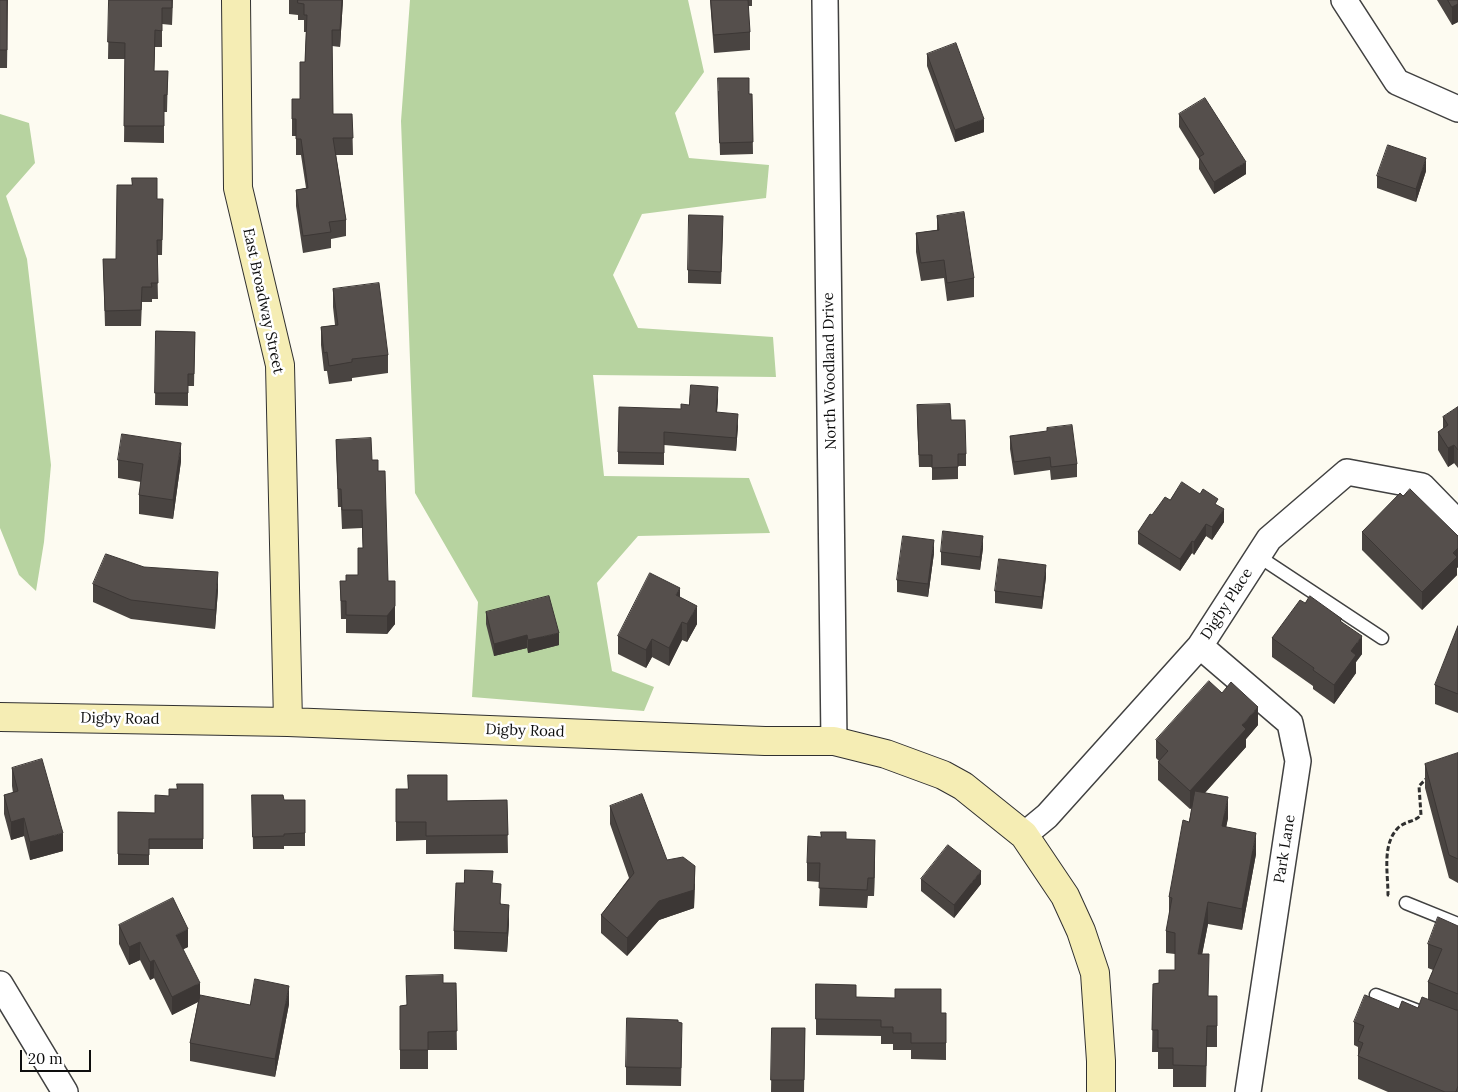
<!DOCTYPE html>
<html>
<head>
<meta charset="utf-8">
<style>
  body { margin:0 }
  #map { position:relative; width:1458px; height:1092px; overflow:hidden; background:#fdfbf1; font-family:Lora,serif }
  canvas { display:block }
  .scale { position:absolute; left:20px; top:1050px; width:71px; height:22px; box-sizing:border-box; border:2px solid #0e0e0e; border-top:0; padding-left:6px; font-size:15px; line-height:18px; white-space:nowrap; color:#0e0e0e; -webkit-text-stroke:4px #fff; paint-order:stroke }
</style>
</head>
<body>
<div id="map">
<canvas width="1458" height="1092"></canvas>
<div class="scale">20 m</div>
</div>
<script>
const g = document.querySelector('canvas').getContext('2d');
g.lineJoin = 'round';
function fill(path, color) {
  g.fillStyle = color;
  g.fill(path, 'evenodd');
}
function stroke(path, color, width, dash) {
  g.strokeStyle = color;
  g.lineWidth = width;
  g.lineCap = dash ? 'butt' : 'round';
  g.setLineDash(dash || []);
  g.stroke(path);
}
function write(font, color, halo, rows, align = 'center') {
  g.font = font + ' Lora,serif';
  g.lineWidth = 5;
  g.setLineDash([]);
  g.textBaseline = 'middle';
  g.strokeStyle = halo;
  g.fillStyle = color;
  for (const [text, x, y, turn = 0] of rows) {
    g.save();
    g.translate(x, y);
    g.rotate((+turn || 0) * Math.PI / 180);
    g.textAlign = isNaN(turn) ? turn : align;
    if (halo) g.strokeText(text, 0, 0);
    g.fillText(text, 0, 0);
    g.restore();
  }
}
fill(new Path2D(`
  M 410,0 L 688,0 L 704,72 L 675,113 L 689,158 L 769,165 L 766,198 L 642,214 L 613,275 L 638,328 L 773,337 L 776,377 L 593,375 L 604,476 L 749,478 L 770,533 L 638,536 L 597,583 L 612,671 L 654,687 L 644,711 L 472,697 L 478,602 L 415,493 L 401,121 Z
  M 0,114 L 29,123 L 35,163 L 6,196 L 27,259 L 51,465 L 44,542 L 36,591 L 19,575 L 0,528 Z`), '#b7d3a0');
const lane = new Path2D(`
  M 1258,556 L 1382,638
  M 1406,903 L 1458,924
  M 1376,995 L 1416,1010`);
const street = new Path2D(`
  M 825,0 L 834,741
  M 1344,0 L 1397,82 L 1458,109
  M 1200,646 L 1290,723 L 1298,761 L 1248,1092
  M 1024,835 L 1047,816 L 1200,646 L 1269,539 L 1347,472 L 1422,486 L 1458,523
  M 0,984 L 65,1092`);
const secondary = new Path2D(`
  M 236,0 L 238,188 L 280,365 L 288,722
  M 0,717 L 288,722 L 765,741 L 834,741 L 886,754 L 943,775 L 963,786 L 1024,835 L 1065,896 L 1081,931 L 1095,973 L 1101,1061 L 1101,1092`);
stroke(lane, '#414141', 15);
stroke(street, '#414141', 28);
stroke(secondary, '#303030', 30);
stroke(new Path2D(`
  M 1389,895 L 1388,895 C 1388,873 1382,846 1397,829 C 1404,821 1415,822 1421,815 L 1419,786 L 1428,777`), '#303030', 3, [5, 2.5]);
stroke(lane, '#fff', 12);
stroke(street, '#fff', 25);
stroke(secondary, '#f5edb4', 28);
fill(new Path2D(`
  M 0,0 L 8,0 L 7,68 L 0,68 Z
  M 109,0 L 173,0 L 172,25 L 162,24 L 162,47 L 155,47 L 154,71 L 168,71 L 167,112 L 164,112 L 164,143 L 124,142 L 125,59 L 108,59 Z
  M 289,0 L 343,0 L 340,47 L 332,46 L 333,114 L 352,114 L 353,155 L 336,155 L 346,220 L 346,236 L 331,239 L 331,248 L 303,253 L 296,206 L 296,190 L 306,188 L 301,155 L 296,155 L 296,136 L 292,136 L 292,99 L 300,99 L 305,62 L 306,32 L 304,32 L 304,20 L 298,20 L 298,15 L 289,14 Z
  M 710,0 L 752,0 L 752,6 L 748,6 L 750,32 L 750,50 L 714,53 Z
  M 1437,0 L 1458,0 L 1458,22 L 1452,25 Z
  M 927,54 L 984,132 L 955,142 L 927,66 Z
  M 718,91 L 752,94 L 753,154 L 720,155 Z
  M 1179,114 L 1246,174 L 1214,194 L 1199,169 L 1199,159 L 1179,127 Z
  M 1426,171 L 1416,202 L 1377,188 L 1377,176 Z
  M 157,199 L 163,199 L 162,255 L 157,255 L 158,299 L 152,299 L 152,302 L 142,302 L 141,326 L 105,326 L 103,259 L 116,259 Z
  M 937,216 L 974,278 L 974,297 L 947,301 L 944,278 L 921,281 L 916,252 L 916,233 L 937,230 Z
  M 723,229 L 721,284 L 688,283 L 688,270 Z
  M 333,289 L 388,355 L 388,373 L 352,378 L 352,381 L 329,384 L 327,371 L 324,371 L 321,345 L 321,327 L 335,325 L 333,307 Z
  M 156,331 L 195,332 L 194,386 L 188,386 L 188,406 L 155,405 Z
  M 718,399 L 717,412 L 738,426 L 736,451 L 664,445 L 664,465 L 618,464 L 618,452 L 681,409 L 689,405 Z
  M 1458,407 L 1458,468 L 1454,463 L 1448,467 L 1438,450 L 1438,432 L 1443,429 L 1443,417 Z
  M 917,417 L 951,420 L 966,454 L 966,466 L 958,466 L 958,479 L 932,480 L 932,467 L 919,467 Z
  M 1010,436 L 1077,464 L 1077,477 L 1051,480 L 1050,470 L 1014,475 L 1010,449 Z
  M 336,440 L 372,460 L 378,471 L 388,581 L 395,581 L 395,624 L 387,634 L 346,633 L 346,619 L 341,619 L 340,581 L 346,581 L 358,575 L 363,548 L 362,528 L 342,529 L 341,507 L 338,507 Z
  M 118,460 L 181,461 L 173,519 L 139,514 L 139,495 L 141,482 L 118,478 Z
  M 1403,496 L 1458,536 L 1458,567 L 1457,568 L 1457,575 L 1422,610 L 1362,550 L 1362,532 Z
  M 1170,500 L 1218,506 L 1224,522 L 1212,540 L 1206,536 L 1194,555 L 1192,553 L 1180,571 L 1138,544 L 1138,532 L 1152,515 Z
  M 983,548 L 980,570 L 941,565 L 941,552 Z
  M 934,553 L 928,597 L 897,592 L 897,580 Z
  M 144,567 L 218,590 L 215,629 L 131,619 L 93,602 L 93,584 Z
  M 1046,577 L 1042,609 L 995,603 L 995,591 Z
  M 680,597 L 697,624 L 687,642 L 682,640 L 669,666 L 652,657 L 646,668 L 618,654 L 618,636 Z
  M 1305,603 L 1342,622 L 1362,654 L 1356,662 L 1356,673 L 1334,704 L 1313,689 L 1313,686 L 1272,657 L 1272,638 Z
  M 486,612 L 559,645 L 528,653 L 527,648 L 494,656 L 486,624 Z
  M 1458,626 L 1458,713 L 1435,704 L 1435,685 Z
  M 1258,725 L 1246,739 L 1246,747 L 1205,793 L 1228,818 L 1226,827 L 1256,854 L 1242,930 L 1208,924 L 1202,954 L 1208,996 L 1217,996 L 1217,1047 L 1207,1047 L 1206,1087 L 1173,1087 L 1173,1069 L 1158,1069 L 1158,1052 L 1152,1052 L 1153,984 L 1159,983 L 1175,970 L 1175,954 L 1166,953 L 1166,931 L 1169,918 L 1169,897 L 1189,822 L 1192,808 L 1190,809 L 1158,780 L 1158,762 L 1159,761 L 1156,758 L 1156,740 Z
  M 1458,753 L 1458,883 L 1449,878 L 1425,788 L 1425,764 Z
  M 12,768 L 63,851 L 30,860 L 24,836 L 11,840 L 4,814 L 4,795 L 13,793 L 12,786 Z
  M 203,784 L 203,849 L 149,849 L 149,865 L 118,865 L 118,812 L 155,813 L 169,796 L 177,789 Z
  M 396,789 L 408,789 L 447,801 L 507,800 L 508,853 L 426,854 L 426,840 L 396,841 Z
  M 252,795 L 284,800 L 305,800 L 305,846 L 284,846 L 284,849 L 253,849 Z
  M 610,806 L 667,860 L 695,884 L 694,908 L 659,920 L 627,956 L 601,933 L 601,915 L 629,878 L 610,824 Z
  M 846,839 L 875,858 L 874,896 L 868,896 L 867,908 L 819,906 L 820,882 L 807,881 L 807,863 Z
  M 921,879 L 981,884 L 954,918 L 921,891 Z
  M 493,883 L 501,904 L 509,923 L 507,952 L 454,949 L 454,931 Z
  M 119,925 L 188,947 L 183,949 L 200,996 L 250,1005 L 289,1004 L 275,1077 L 190,1061 L 190,1043 L 198,1002 L 172,1015 L 154,978 L 150,980 L 140,960 L 129,965 L 119,944 Z
  M 1458,926 L 1458,1092 L 1388,1092 L 1358,1079 L 1358,1047 L 1354,1045 L 1354,1022 L 1399,1009 L 1418,1008 L 1428,1000 L 1428,982 L 1433,970 L 1428,968 L 1428,944 Z
  M 443,983 L 456,983 L 457,1050 L 428,1050 L 428,1069 L 400,1069 L 400,1006 L 406,1005 Z
  M 816,984 L 856,997 L 941,1013 L 946,1013 L 946,1060 L 911,1059 L 911,1050 L 893,1050 L 893,1044 L 881,1044 L 881,1036 L 816,1035 Z
  M 678,1022 L 682,1041 L 681,1086 L 626,1085 L 626,1067 Z
  M 772,1028 L 805,1028 L 804,1092 L 771,1092 Z`), '#494441');
fill(new Path2D(`
  M 342,0 L 343,0 L 340,47 L 340,30 Z
  M 1458,4 L 1458,22 L 1452,25 L 1452,7 Z
  M 984,119 L 984,132 L 955,142 L 955,130 Z
  M 1426,158 L 1426,171 L 1416,202 L 1416,189 Z
  M 1246,162 L 1246,174 L 1214,194 L 1214,182 Z
  M 718,387 L 718,399 L 716,424 L 716,412 Z
  M 738,414 L 738,426 L 736,451 L 736,438 Z
  M 181,443 L 181,461 L 173,519 L 173,500 Z
  M 1454,445 L 1454,463 L 1448,467 L 1448,448 Z
  M 1224,509 L 1224,522 L 1212,540 L 1212,527 Z
  M 1206,524 L 1206,536 L 1194,555 L 1194,542 Z
  M 983,536 L 983,548 L 980,570 L 980,557 Z
  M 934,540 L 934,553 L 928,597 L 928,584 Z
  M 1192,541 L 1192,553 L 1180,571 L 1180,559 Z
  M 1458,548 L 1458,567 L 1457,568 L 1457,575 L 1422,610 L 1422,592 Z
  M 1046,565 L 1046,577 L 1042,609 L 1042,597 Z
  M 218,572 L 218,590 L 215,629 L 215,610 Z
  M 680,588 L 680,606 L 676,595 Z
  M 395,606 L 395,624 L 387,634 L 387,616 Z
  M 697,606 L 697,624 L 687,642 L 687,624 Z
  M 682,622 L 682,640 L 669,666 L 669,648 Z
  M 559,633 L 559,645 L 528,653 L 528,640 Z
  M 527,635 L 527,648 L 494,656 L 494,644 Z
  M 1362,636 L 1362,654 L 1356,662 L 1356,673 L 1334,704 L 1334,685 L 1351,651 Z
  M 652,639 L 652,657 L 646,668 L 646,650 Z
  M 1258,707 L 1258,725 L 1246,739 L 1246,747 L 1190,809 L 1190,791 L 1242,725 Z
  M 1228,797 L 1228,818 L 1222,848 L 1222,826 Z
  M 24,818 L 24,836 L 11,840 L 11,822 Z
  M 63,833 L 63,851 L 30,860 L 30,842 Z
  M 1256,833 L 1256,854 L 1242,930 L 1242,909 Z
  M 875,840 L 875,858 L 874,896 L 874,878 Z
  M 695,866 L 694,908 L 659,920 L 627,956 L 627,938 L 659,901 Z
  M 981,871 L 981,884 L 954,918 L 954,905 Z
  M 1208,902 L 1208,924 L 1198,976 L 1198,954 Z
  M 509,905 L 509,923 L 507,952 L 507,933 Z
  M 188,929 L 188,947 L 176,953 L 176,935 Z
  M 140,942 L 140,960 L 129,965 L 129,947 Z
  M 154,960 L 154,978 L 150,980 L 150,962 Z
  M 200,983 L 200,1001 L 172,1015 L 172,997 Z
  M 289,986 L 289,1004 L 275,1077 L 275,1059 Z`), '#3c3735');
const building = new Path2D(`
  M 0,0 L 7,0 L 7,50 L 0,50 Z
  M 109,0 L 172,0 L 172,8 L 162,8 L 162,31 L 155,30 L 154,71 L 168,71 L 167,95 L 164,95 L 164,126 L 124,126 L 125,43 L 108,42 Z
  M 298,0 L 342,0 L 340,30 L 332,30 L 333,114 L 352,114 L 353,138 L 333,138 L 346,220 L 329,222 L 331,232 L 303,236 L 296,190 L 308,188 L 301,139 L 296,139 L 296,119 L 292,119 L 292,99 L 300,99 L 300,62 L 305,62 L 307,15 L 304,15 L 304,4 L 298,3 Z
  M 711,0 L 748,0 L 750,32 L 714,35 Z
  M 1448,0 L 1458,0 L 1458,4 L 1452,7 Z
  M 956,43 L 984,119 L 955,130 L 927,54 Z
  M 718,78 L 749,78 L 749,94 L 752,94 L 753,142 L 720,143 Z
  M 1205,98 L 1246,162 L 1214,182 L 1199,157 L 1204,154 L 1179,114 Z
  M 1388,145 L 1426,158 L 1416,189 L 1377,176 Z
  M 132,178 L 157,178 L 157,199 L 163,199 L 162,240 L 157,240 L 158,283 L 151,283 L 152,287 L 142,287 L 141,310 L 105,311 L 103,259 L 116,259 L 117,185 L 132,185 Z
  M 964,212 L 974,278 L 947,283 L 944,260 L 921,263 L 916,233 L 939,230 L 937,216 Z
  M 689,215 L 723,216 L 721,272 L 688,270 Z
  M 379,283 L 388,355 L 352,359 L 352,362 L 329,366 L 327,352 L 324,353 L 321,327 L 338,325 L 333,289 Z
  M 156,331 L 195,332 L 194,374 L 188,374 L 188,393 L 155,393 Z
  M 691,385 L 718,387 L 716,412 L 738,414 L 736,438 L 664,432 L 664,453 L 618,452 L 619,407 L 681,409 L 681,404 L 689,405 Z
  M 950,404 L 951,420 L 965,420 L 966,454 L 958,454 L 958,467 L 932,468 L 932,455 L 919,455 L 917,405 Z
  M 1458,407 L 1458,450 L 1454,445 L 1448,448 L 1438,432 L 1448,425 L 1443,417 Z
  M 1072,425 L 1077,464 L 1051,467 L 1050,457 L 1014,462 L 1010,436 L 1047,431 L 1047,428 Z
  M 122,434 L 181,443 L 173,500 L 139,495 L 143,464 L 118,460 Z
  M 371,438 L 372,460 L 378,460 L 378,471 L 385,471 L 388,581 L 395,581 L 395,606 L 387,616 L 346,615 L 346,601 L 341,601 L 340,581 L 346,581 L 346,575 L 358,575 L 358,548 L 363,548 L 362,510 L 342,510 L 341,489 L 338,489 L 336,440 Z
  M 1182,482 L 1200,494 L 1203,489 L 1218,499 L 1215,504 L 1224,509 L 1212,527 L 1206,524 L 1194,542 L 1192,541 L 1180,559 L 1138,532 L 1150,514 L 1152,515 L 1165,497 L 1170,500 Z
  M 1410,489 L 1458,536 L 1458,548 L 1453,553 L 1457,557 L 1422,592 L 1362,532 L 1400,493 L 1403,496 Z
  M 943,531 L 983,536 L 980,557 L 941,552 Z
  M 903,536 L 934,540 L 928,584 L 897,580 Z
  M 106,554 L 144,567 L 218,572 L 215,610 L 131,600 L 93,584 Z
  M 999,559 L 1046,565 L 1042,597 L 995,591 Z
  M 650,573 L 680,588 L 676,595 L 697,606 L 687,624 L 682,622 L 669,648 L 652,639 L 646,650 L 618,636 Z
  M 549,596 L 559,633 L 528,640 L 527,635 L 494,644 L 486,612 Z
  M 1310,596 L 1342,619 L 1340,621 L 1362,636 L 1351,651 L 1356,655 L 1334,685 L 1313,670 L 1314,668 L 1272,638 L 1300,600 L 1305,603 Z
  M 1458,626 L 1458,694 L 1435,685 Z
  M 1209,681 L 1222,693 L 1231,682 L 1258,707 L 1242,725 L 1246,729 L 1190,791 L 1158,762 L 1168,751 L 1156,740 Z
  M 1458,753 L 1458,859 L 1449,855 L 1425,764 Z
  M 42,759 L 63,833 L 30,842 L 24,818 L 11,822 L 4,795 L 18,791 L 12,768 Z
  M 408,775 L 447,775 L 447,801 L 507,800 L 508,835 L 426,836 L 426,822 L 396,822 L 396,789 L 408,789 Z
  M 177,784 L 203,784 L 203,839 L 149,839 L 149,855 L 118,854 L 118,812 L 155,813 L 155,795 L 169,796 L 169,789 L 177,789 Z
  M 1195,791 L 1228,797 L 1222,826 L 1256,833 L 1242,909 L 1208,902 L 1198,954 L 1209,954 L 1208,996 L 1217,996 L 1217,1026 L 1207,1026 L 1206,1066 L 1173,1065 L 1173,1048 L 1158,1048 L 1158,1030 L 1152,1030 L 1153,984 L 1159,983 L 1159,970 L 1175,970 L 1175,933 L 1166,931 L 1172,898 L 1169,897 L 1183,820 L 1189,822 Z
  M 642,794 L 667,860 L 683,857 L 695,866 L 694,890 L 659,901 L 627,938 L 601,915 L 634,873 L 610,806 Z
  M 252,795 L 283,795 L 284,800 L 305,800 L 305,833 L 284,834 L 284,836 L 253,837 Z
  M 821,832 L 846,832 L 846,839 L 875,840 L 874,878 L 868,878 L 867,890 L 819,888 L 820,863 L 807,863 L 808,836 L 821,837 Z
  M 948,845 L 981,871 L 954,905 L 921,879 Z
  M 465,870 L 493,871 L 492,883 L 501,884 L 500,904 L 509,905 L 507,933 L 454,931 L 456,883 L 464,883 Z
  M 173,898 L 188,929 L 176,935 L 200,983 L 172,997 L 154,960 L 150,962 L 140,942 L 129,947 L 119,925 Z
  M 1438,917 L 1458,926 L 1458,994 L 1428,982 L 1442,949 L 1428,944 Z
  M 443,975 L 443,983 L 456,983 L 457,1031 L 428,1032 L 428,1050 L 400,1050 L 400,1006 L 407,1005 L 406,976 Z
  M 255,979 L 289,986 L 275,1059 L 190,1043 L 200,995 L 250,1005 Z
  M 816,984 L 856,985 L 856,997 L 895,998 L 895,989 L 941,989 L 941,1013 L 946,1013 L 946,1043 L 911,1043 L 911,1033 L 893,1033 L 893,1027 L 881,1027 L 881,1020 L 816,1019 Z
  M 1365,995 L 1399,1009 L 1402,1001 L 1418,1008 L 1422,997 L 1456,1010 L 1458,1010 L 1458,1086 L 1456,1092 L 1445,1092 L 1358,1056 L 1363,1043 L 1358,1041 L 1364,1026 L 1354,1022 Z
  M 627,1018 L 678,1020 L 678,1022 L 682,1023 L 681,1068 L 626,1067 Z
  M 772,1028 L 805,1028 L 804,1080 L 771,1080 Z`);
fill(building, '#554f4c');
stroke(building, '#3c3735', 1);
write('15px', '#0e0e0e', '#fff', [
  ["East Broadway Street",263,301,78],
  ["North Woodland Drive",830,371,-91],
  ["Digby Place",1227,604,-57],
  ["Digby Road",120,719,1],
  ["Digby Road",525,731,2],
  ["Park Lane",1285,849,-81]
]);
</script>
</body>
</html>
